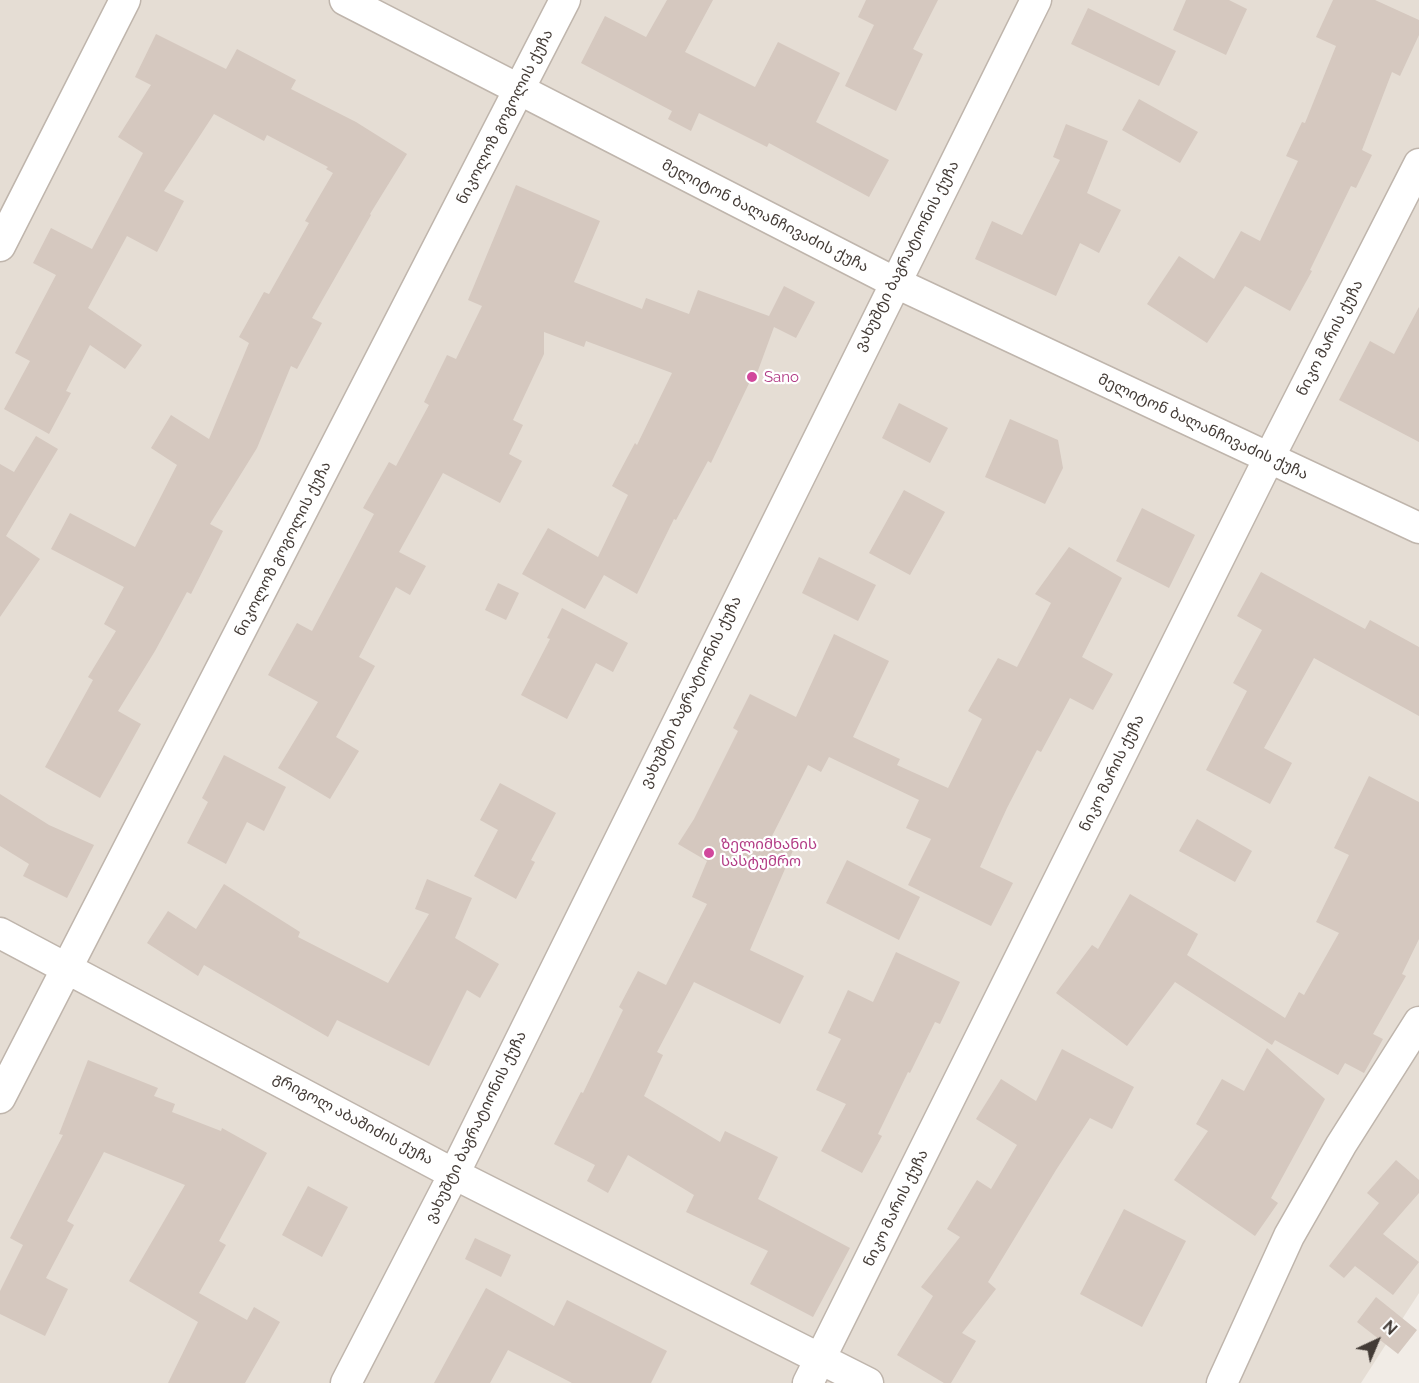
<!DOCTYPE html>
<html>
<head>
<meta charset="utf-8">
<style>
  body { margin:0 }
  #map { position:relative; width:1419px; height:1383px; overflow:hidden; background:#f1ece6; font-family:Raleway,sans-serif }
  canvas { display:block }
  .north { position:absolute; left:1347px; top:1311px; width:60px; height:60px; -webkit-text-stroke:4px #fff; paint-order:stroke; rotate:44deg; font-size:16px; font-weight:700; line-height:24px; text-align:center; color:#433b36 }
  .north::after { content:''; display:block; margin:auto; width:21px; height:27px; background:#433b36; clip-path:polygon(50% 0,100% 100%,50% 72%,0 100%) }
</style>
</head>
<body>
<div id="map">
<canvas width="1419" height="1383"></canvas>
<div class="north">N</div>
</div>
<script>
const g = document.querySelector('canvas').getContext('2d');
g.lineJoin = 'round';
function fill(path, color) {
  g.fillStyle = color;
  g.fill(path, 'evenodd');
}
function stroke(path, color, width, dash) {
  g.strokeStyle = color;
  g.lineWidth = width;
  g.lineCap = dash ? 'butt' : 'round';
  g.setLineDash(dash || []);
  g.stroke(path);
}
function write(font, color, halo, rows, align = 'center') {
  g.font = font + ' Raleway,"Noto Sans Georgian",sans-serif';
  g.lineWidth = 4.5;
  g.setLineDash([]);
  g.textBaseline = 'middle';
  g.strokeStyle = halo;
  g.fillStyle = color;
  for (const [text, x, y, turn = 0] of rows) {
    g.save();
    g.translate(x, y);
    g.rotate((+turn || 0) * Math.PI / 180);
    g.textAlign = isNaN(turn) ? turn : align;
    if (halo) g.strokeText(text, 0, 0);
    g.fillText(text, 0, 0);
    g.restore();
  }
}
fill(new Path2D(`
  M 0,0 L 1419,0 L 1419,1293 L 1361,1383 L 0,1383 Z`), '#e5ddd4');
fill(new Path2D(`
  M 667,0 L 713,0 L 685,52 L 755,87 L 778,42 L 840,73 L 816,122 L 889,160 L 869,197 L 769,143 L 767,147 L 699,113 L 691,131 L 668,119 L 672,111 L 581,63 L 605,16 L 646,37 Z
  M 866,0 L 938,0 L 913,49 L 923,54 L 896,111 L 845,86 L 874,25 L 858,17 Z
  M 1186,0 L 1229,0 L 1247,9 L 1226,55 L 1173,30 Z
  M 1333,0 L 1375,0 L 1419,20 L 1419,35 L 1400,76 L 1392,72 L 1362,150 L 1372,155 L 1356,188 L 1351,186 L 1310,270 L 1312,271 L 1290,311 L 1245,286 L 1207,343 L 1147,304 L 1179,256 L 1214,279 L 1241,231 L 1260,241 L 1298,161 L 1286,156 L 1302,122 L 1305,123 L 1336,46 L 1316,37 Z
  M 1088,8 L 1176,51 L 1159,86 L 1071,44 Z
  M 156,34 L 226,69 L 237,49 L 296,80 L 291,89 L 356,122 L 407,154 L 370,214 L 371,215 L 312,318 L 322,323 L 297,369 L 291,366 L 257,448 L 210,524 L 223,531 L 191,594 L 187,592 L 155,651 L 118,711 L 141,724 L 100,798 L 45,767 L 93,680 L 88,677 L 116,631 L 104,624 L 124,587 L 51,549 L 70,513 L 135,547 L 177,465 L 151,448 L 171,415 L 209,439 L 249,343 L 239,337 L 264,292 L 269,294 L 309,223 L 305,221 L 333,173 L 326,169 L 328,167 L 267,135 L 264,141 L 214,114 L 164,191 L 184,201 L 157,252 L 127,236 L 88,308 L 142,345 L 125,369 L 90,345 L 66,391 L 71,393 L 49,434 L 4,409 L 30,361 L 15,353 L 56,275 L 33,263 L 51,228 L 92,249 L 143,153 L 118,137 L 151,85 L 135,77 Z
  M 1139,99 L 1198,132 L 1180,163 L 1122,130 Z
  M 1066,124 L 1108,141 L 1087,193 L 1121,210 L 1099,253 L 1080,243 L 1056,296 L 975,259 L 992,221 L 1022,235 L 1060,160 L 1053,157 Z
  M 516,185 L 600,221 L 574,282 L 642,309 L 646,298 L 689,314 L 698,290 L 769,316 L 784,286 L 815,302 L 796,338 L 774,327 L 756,376 L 753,375 L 711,463 L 708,461 L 676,520 L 674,519 L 637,594 L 604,575 L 585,609 L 522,574 L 548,528 L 598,557 L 628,495 L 612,486 L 635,443 L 637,445 L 672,373 L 586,341 L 584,347 L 544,332 L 544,354 L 513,420 L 523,425 L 509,454 L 522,461 L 500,503 L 443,473 L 399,552 L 426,566 L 410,595 L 396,587 L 359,657 L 375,666 L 336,737 L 359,751 L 330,799 L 278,768 L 318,702 L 268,675 L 297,623 L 312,631 L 374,514 L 363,508 L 389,462 L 396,466 L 429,405 L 424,402 L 447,355 L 456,359 L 482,306 L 468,300 Z
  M 1419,307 L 1419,442 L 1339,400 L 1370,341 L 1394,354 Z
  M 899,403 L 948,428 L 930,463 L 882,438 Z
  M 1010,419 L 1058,440 L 1063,468 L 1045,504 L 985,477 Z
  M 36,436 L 58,449 L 6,536 L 40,559 L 0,617 L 0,464 L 14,472 Z
  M 904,490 L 945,512 L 910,575 L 869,553 Z
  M 1142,508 L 1195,535 L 1169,588 L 1116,561 Z
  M 1069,547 L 1122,578 L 1082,657 L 1113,674 L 1093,710 L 1070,698 L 1041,752 L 1037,750 L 1007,808 L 980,867 L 1013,883 L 991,926 L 908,885 L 931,839 L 906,828 L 919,800 L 829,757 L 821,772 L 808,765 L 771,838 L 794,848 L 750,950 L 804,976 L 780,1024 L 694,982 L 657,1052 L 663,1055 L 644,1096 L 720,1142 L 725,1131 L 778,1157 L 758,1199 L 850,1248 L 813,1317 L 750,1284 L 768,1251 L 686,1212 L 694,1195 L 628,1155 L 608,1193 L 587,1181 L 595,1165 L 554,1144 L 581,1092 L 583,1093 L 623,1010 L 619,1007 L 638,971 L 666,985 L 707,904 L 692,897 L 707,861 L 678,844 L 694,819 L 738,731 L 733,728 L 750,694 L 796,717 L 834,634 L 889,661 L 853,737 L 900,759 L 897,765 L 948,788 L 982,719 L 968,711 L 998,658 L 1017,667 L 1051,603 L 1035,594 Z
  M 819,557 L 876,585 L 858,621 L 802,593 Z
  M 1261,572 L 1365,629 L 1370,620 L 1419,647 L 1419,716 L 1314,658 L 1264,748 L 1292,763 L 1270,804 L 1206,770 L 1247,691 L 1233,683 L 1262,630 L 1237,616 Z
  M 498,583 L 519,593 L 506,620 L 485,610 Z
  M 562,608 L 628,643 L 613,672 L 596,663 L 567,719 L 521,695 L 550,639 L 547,638 Z
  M 224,755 L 286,787 L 264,831 L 247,822 L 226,864 L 187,843 L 208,802 L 202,798 Z
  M 1369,776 L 1419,802 L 1419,939 L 1402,974 L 1406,976 L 1373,1034 L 1383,1039 L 1364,1073 L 1345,1063 L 1338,1075 L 1275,1040 L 1272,1045 L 1175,982 L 1127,1046 L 1056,993 L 1092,945 L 1098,949 L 1130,894 L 1198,934 L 1187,955 L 1285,1018 L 1299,992 L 1304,995 L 1339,933 L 1316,922 L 1349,855 L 1334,848 Z
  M 500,783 L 556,813 L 531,860 L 535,862 L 516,899 L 474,876 L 498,830 L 480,820 Z
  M 0,794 L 49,825 L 94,845 L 67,898 L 23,876 L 29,864 L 0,846 Z
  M 1197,819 L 1252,851 L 1235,882 L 1179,851 Z
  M 847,860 L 920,897 L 899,940 L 826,903 Z
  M 427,879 L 472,898 L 455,938 L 499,964 L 480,998 L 467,990 L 429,1066 L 337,1020 L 328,1037 L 204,965 L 198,976 L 147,943 L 168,911 L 196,929 L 224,884 L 300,932 L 298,937 L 388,983 L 429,914 L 415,909 Z
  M 896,952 L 960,982 L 940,1024 L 935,1022 L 910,1073 L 908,1072 L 878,1134 L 882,1136 L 862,1173 L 821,1151 L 846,1104 L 816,1090 L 841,1039 L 828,1033 L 848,990 L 873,1002 Z
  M 1267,1048 L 1325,1099 L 1271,1198 L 1278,1203 L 1255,1236 L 1174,1180 L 1208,1131 L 1196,1124 L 1222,1079 L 1244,1091 Z
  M 1062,1049 L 1134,1087 L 1112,1129 L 1090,1118 L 1056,1170 L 988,1282 L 996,1289 L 962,1333 L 976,1341 L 951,1383 L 944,1383 L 897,1355 L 933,1296 L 921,1287 L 960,1237 L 947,1229 L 977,1180 L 991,1189 L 1017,1145 L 976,1119 L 1001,1079 L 1036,1101 Z
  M 88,1060 L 158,1088 L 154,1096 L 175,1104 L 172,1112 L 221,1131 L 222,1128 L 267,1153 L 219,1241 L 226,1245 L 199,1293 L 247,1320 L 254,1307 L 280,1322 L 245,1383 L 168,1383 L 198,1322 L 129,1281 L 185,1185 L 104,1152 L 67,1221 L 74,1225 L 46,1278 L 68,1289 L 45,1336 L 0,1314 L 0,1291 L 23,1245 L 10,1238 L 63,1135 L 59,1134 Z
  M 1396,1160 L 1419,1180 L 1419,1193 L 1383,1234 L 1419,1262 L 1393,1295 L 1355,1266 L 1344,1278 L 1329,1266 L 1379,1203 L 1367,1193 Z
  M 308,1186 L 348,1207 L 322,1257 L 282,1235 Z
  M 1124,1209 L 1186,1241 L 1142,1327 L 1080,1294 Z
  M 475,1238 L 511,1255 L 501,1277 L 465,1259 Z
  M 486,1288 L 554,1326 L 567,1300 L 667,1351 L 651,1383 L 572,1383 L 508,1350 L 490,1383 L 434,1383 Z
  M 1376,1297 L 1417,1330 L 1398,1354 L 1357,1322 Z`), '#d5c8bf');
const minor = new Path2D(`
  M 345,0 L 894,282 L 1419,528
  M 0,246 L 125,0
  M 0,933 L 454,1174 L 868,1383
  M 0,1098 L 565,0
  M 346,1383 L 454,1174 L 1036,0
  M 808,1383 L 1269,458 L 1419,164
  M 1222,1383 L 1289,1236 L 1341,1145 L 1419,1022`);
stroke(minor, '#bfb5ac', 33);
stroke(minor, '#fff', 30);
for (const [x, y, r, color] of [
  [752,377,6,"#d1479c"],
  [709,853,6,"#d1479c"]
]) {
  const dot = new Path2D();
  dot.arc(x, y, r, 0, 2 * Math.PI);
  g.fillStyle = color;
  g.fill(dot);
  stroke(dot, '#fff', 2);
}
write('15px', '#433b36', '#fff', [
  ["ნიკოლოზ გოგოლის ქუჩა",505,117,-63],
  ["მელიტონ ბალანჩივაძის ქუჩა",765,216,27],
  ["ვახუშტი ბაგრატიონის ქუჩა",907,256,-63],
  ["ნიკო მარის ქუჩა",1330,338,-63],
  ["მელიტონ ბალანჩივაძის ქუჩა",1203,427,25],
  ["ნიკოლოზ გოგოლის ქუჩა",283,549,-63],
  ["ვახუშტი ბაგრატიონის ქუჩა",691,692,-64],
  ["ნიკო მარის ქუჩა",1112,773,-64],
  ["გრიგოლ აბაშიძის ქუჩა",353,1119,28],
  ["ვახუშტი ბაგრატიონის ქუჩა",476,1127,-64],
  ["ნიკო მარის ქუჩა",896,1208,-64]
]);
write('15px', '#b23c85', '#fff', [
  ["Sano",764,377],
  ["ზელიმხანის",721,844],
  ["სასტუმრო",721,861]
], 'left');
</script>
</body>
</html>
